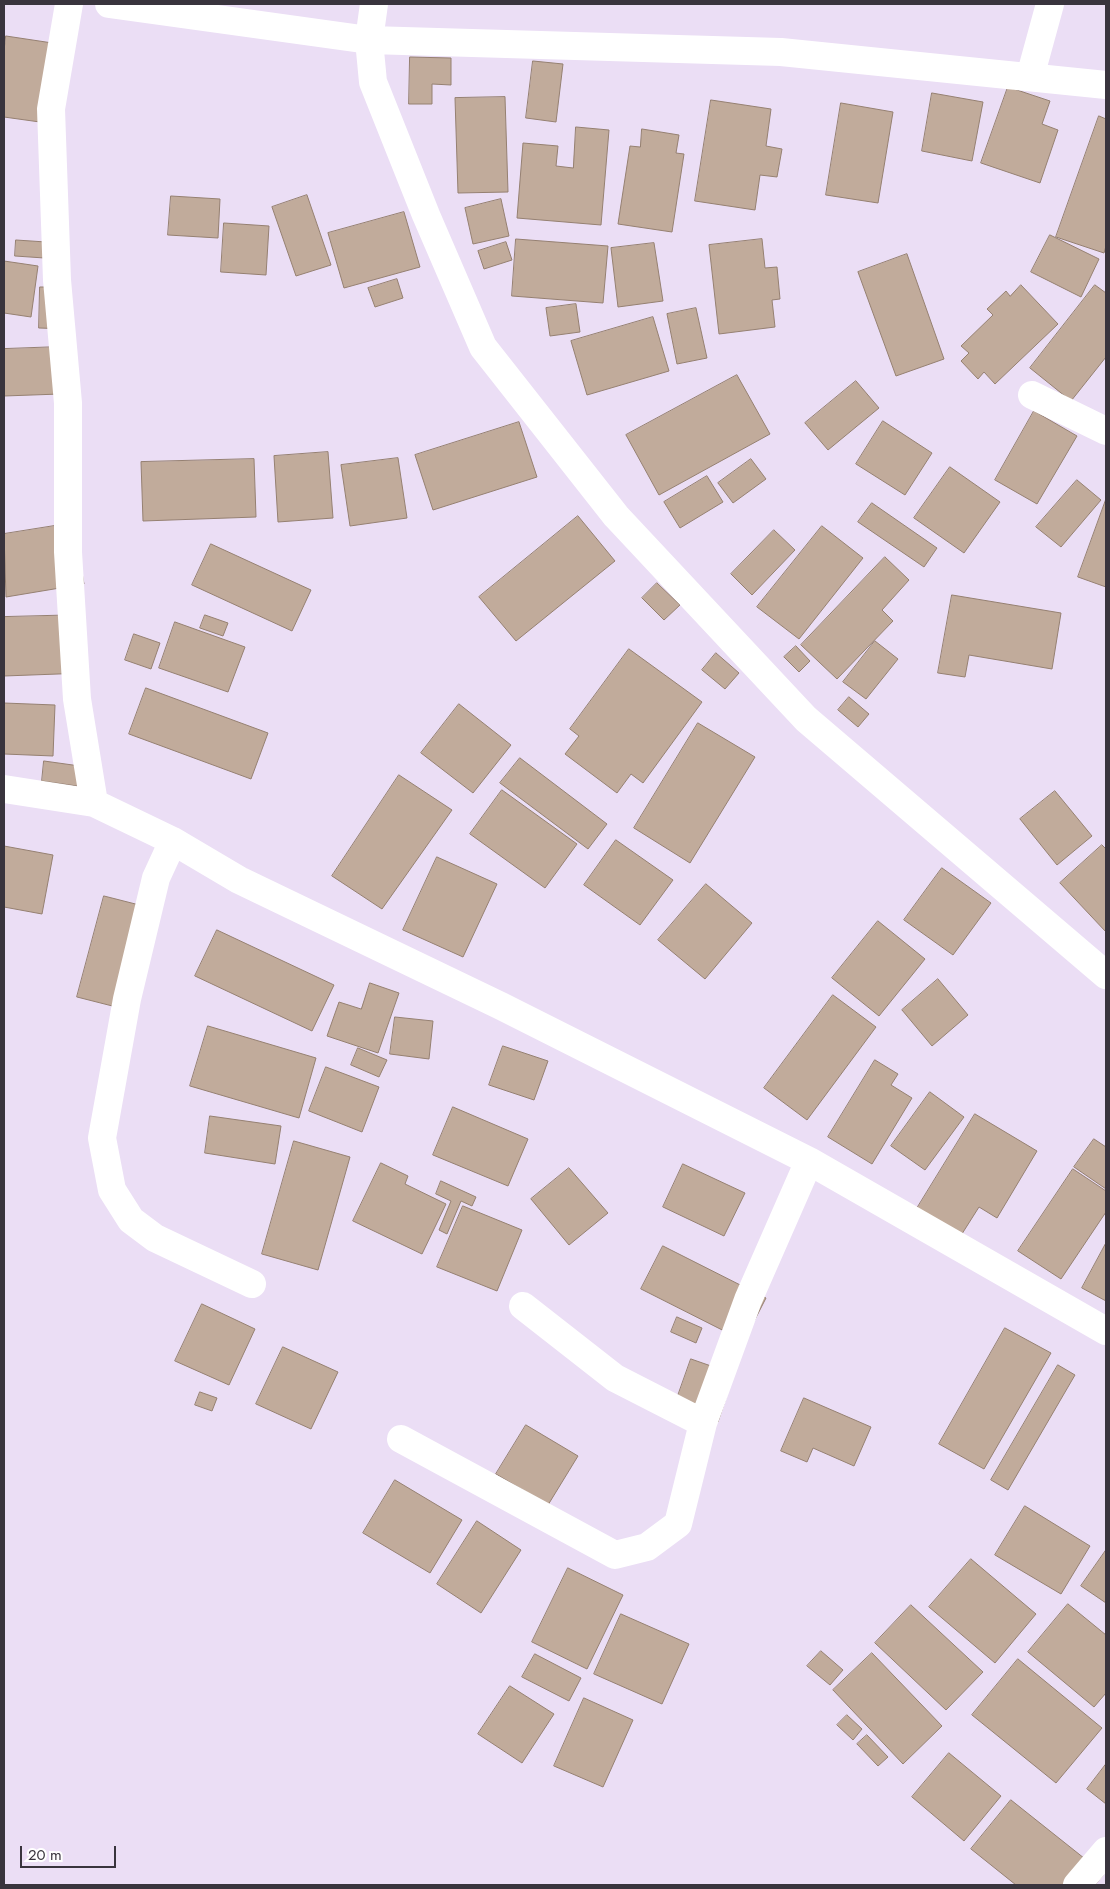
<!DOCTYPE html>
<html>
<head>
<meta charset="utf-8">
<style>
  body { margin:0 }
  #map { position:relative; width:1110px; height:1889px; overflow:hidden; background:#ebdef5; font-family:Jost,sans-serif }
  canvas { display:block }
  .frame { position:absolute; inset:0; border:5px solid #39343d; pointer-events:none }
  .scale { position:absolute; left:20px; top:1846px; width:96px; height:22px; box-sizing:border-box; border:2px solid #39343d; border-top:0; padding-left:6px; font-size:15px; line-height:18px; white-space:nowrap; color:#39343d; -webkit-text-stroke:4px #fff; paint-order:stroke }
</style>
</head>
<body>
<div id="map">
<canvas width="1110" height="1889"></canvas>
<div class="frame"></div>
<div class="scale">20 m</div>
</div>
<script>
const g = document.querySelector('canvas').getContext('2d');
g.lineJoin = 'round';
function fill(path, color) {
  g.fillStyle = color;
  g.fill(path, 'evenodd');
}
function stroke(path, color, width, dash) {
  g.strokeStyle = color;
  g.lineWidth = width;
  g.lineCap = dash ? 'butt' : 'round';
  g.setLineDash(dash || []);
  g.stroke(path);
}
const building = new Path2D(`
  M 6,36 L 59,44 L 47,123 L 4,117 L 4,51 Z
  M 410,57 L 451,58 L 451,85 L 432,84 L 432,104 L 409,104 Z
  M 533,61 L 563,64 L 556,122 L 526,118 Z
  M 1008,87 L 1050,101 L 1042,124 L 1058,130 L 1040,183 L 981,163 Z
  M 932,93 L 983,102 L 972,161 L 922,151 Z
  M 505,97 L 508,192 L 458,193 L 455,98 Z
  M 711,100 L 771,109 L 766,146 L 782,149 L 777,177 L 760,175 L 755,210 L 695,201 Z
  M 841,103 L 893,112 L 878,203 L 826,195 Z
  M 1099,116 L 1106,119 L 1106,246 L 1104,253 L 1056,237 Z
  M 576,127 L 609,130 L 601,225 L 517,218 L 523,143 L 558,146 L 556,166 L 573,168 Z
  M 642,129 L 679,135 L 676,153 L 684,154 L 672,232 L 618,224 L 630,146 L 640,147 Z
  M 307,195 L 331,265 L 296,276 L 272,207 Z
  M 171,196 L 220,199 L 218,238 L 168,235 Z
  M 501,199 L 509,236 L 473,244 L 465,208 Z
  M 404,212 L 420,267 L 344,288 L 328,233 Z
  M 224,223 L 269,226 L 266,275 L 221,272 Z
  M 1050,235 L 1099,259 L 1081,297 L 1031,272 Z
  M 516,239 L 608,246 L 603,303 L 512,296 Z
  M 762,239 L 765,268 L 777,267 L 780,299 L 772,300 L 775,327 L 719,334 L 709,245 Z
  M 16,240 L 61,243 L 59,259 L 15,256 Z
  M 506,242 L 512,260 L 484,269 L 478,251 Z
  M 654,243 L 663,301 L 618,307 L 611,248 Z
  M 907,254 L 944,359 L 896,376 L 858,272 Z
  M 4,261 L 38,266 L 31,317 L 4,313 Z
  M 397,279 L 403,298 L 375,307 L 368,288 Z
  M 1021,285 L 1058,324 L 995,384 L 984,372 L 978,379 L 961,361 L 969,353 L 961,346 L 993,315 L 987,309 L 1006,291 L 1010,296 Z
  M 1095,285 L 1106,293 L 1106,357 L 1071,401 L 1030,368 Z
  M 40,287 L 70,287 L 68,329 L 39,328 Z
  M 576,304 L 580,332 L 550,336 L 546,308 Z
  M 696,308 L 707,358 L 677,364 L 667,314 Z
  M 653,317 L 669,371 L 587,395 L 571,341 Z
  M 59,347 L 60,394 L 4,396 L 4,349 Z
  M 737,375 L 770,434 L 659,495 L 626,435 Z
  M 856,381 L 879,408 L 828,450 L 805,423 Z
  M 1034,411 L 1077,436 L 1037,504 L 995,480 Z
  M 883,421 L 932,453 L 905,495 L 856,464 Z
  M 519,422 L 537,477 L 433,510 L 415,455 Z
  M 328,452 L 333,518 L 278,522 L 274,456 Z
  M 398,458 L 407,518 L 350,526 L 341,465 Z
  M 254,459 L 256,517 L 143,521 L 141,462 Z
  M 751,459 L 766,479 L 733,503 L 718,483 Z
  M 950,467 L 1000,502 L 964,553 L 914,518 Z
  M 707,476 L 723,502 L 680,528 L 664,502 Z
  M 1077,480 L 1101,500 L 1061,547 L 1036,527 Z
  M 1106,499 L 1106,587 L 1078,577 Z
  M 872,503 L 937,548 L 924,567 L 858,522 Z
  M 578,516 L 615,561 L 516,641 L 479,597 Z
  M 73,523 L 84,584 L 6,597 L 4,534 Z
  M 822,526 L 863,558 L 799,639 L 757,607 Z
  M 774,530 L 795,550 L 752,595 L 731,574 Z
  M 211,544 L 311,590 L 292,631 L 192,585 Z
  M 885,557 L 909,580 L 882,610 L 893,621 L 837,679 L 801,645 Z
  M 657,583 L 680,605 L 664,620 L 642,598 Z
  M 952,595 L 1061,613 L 1052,669 L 969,655 L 965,677 L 938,673 Z
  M 83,615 L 85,673 L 4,676 L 4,617 Z
  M 205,615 L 228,623 L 223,636 L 200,628 Z
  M 175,622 L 245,647 L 228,692 L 159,668 Z
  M 134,634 L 160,643 L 151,669 L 125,660 Z
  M 875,641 L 898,659 L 866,699 L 843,682 Z
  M 796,646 L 810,661 L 799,672 L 784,657 Z
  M 629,649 L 702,702 L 643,783 L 631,774 L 617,793 L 565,754 L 579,736 L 570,729 Z
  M 716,653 L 739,673 L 725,689 L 702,670 Z
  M 146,688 L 268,733 L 251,779 L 129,734 Z
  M 849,697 L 869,714 L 858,727 L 838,710 Z
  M 4,703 L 55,705 L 53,756 L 4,754 Z
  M 459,704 L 511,745 L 473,793 L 421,753 Z
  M 698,723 L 755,757 L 690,863 L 634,828 Z
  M 520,758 L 607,824 L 588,849 L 500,783 Z
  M 44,761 L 87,767 L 84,787 L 42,781 Z
  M 399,775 L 452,810 L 382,909 L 332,876 Z
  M 502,790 L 577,844 L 545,888 L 470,834 Z
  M 1055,791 L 1092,836 L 1057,865 L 1020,819 Z
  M 616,840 L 673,880 L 640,925 L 584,885 Z
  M 1102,845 L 1106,849 L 1106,932 L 1060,883 Z
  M 4,846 L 53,855 L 42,914 L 4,907 Z
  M 437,857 L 497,884 L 463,957 L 403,930 Z
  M 942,868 L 991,903 L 953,955 L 904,920 Z
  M 706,884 L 752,923 L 705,979 L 658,940 Z
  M 104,896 L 159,910 L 132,1011 L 77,997 Z
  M 878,921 L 925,959 L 879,1016 L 832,978 Z
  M 217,930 L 334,985 L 312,1031 L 195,976 Z
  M 938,979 L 968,1015 L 932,1046 L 902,1010 Z
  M 370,983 L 399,993 L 378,1053 L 327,1036 L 339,1002 L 361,1009 Z
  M 833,995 L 876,1027 L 807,1120 L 764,1088 Z
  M 395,1017 L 433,1021 L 429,1059 L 390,1054 Z
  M 208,1026 L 316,1058 L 299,1118 L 190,1086 Z
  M 503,1046 L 548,1061 L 534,1100 L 489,1085 Z
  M 358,1048 L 387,1060 L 379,1077 L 351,1065 Z
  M 875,1060 L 898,1074 L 891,1085 L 912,1098 L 872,1164 L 828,1137 Z
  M 326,1067 L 379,1087 L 362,1132 L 309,1111 Z
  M 930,1092 L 964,1117 L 925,1170 L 891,1146 Z
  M 453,1107 L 528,1139 L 508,1186 L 433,1155 Z
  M 975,1114 L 1037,1151 L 997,1218 L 979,1207 L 960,1237 L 916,1210 Z
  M 210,1116 L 281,1126 L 275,1164 L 205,1153 Z
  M 1094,1139 L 1106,1147 L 1106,1189 L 1074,1167 Z
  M 294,1141 L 350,1157 L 318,1270 L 262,1254 Z
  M 381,1163 L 408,1176 L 405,1184 L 446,1204 L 422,1254 L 353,1221 Z
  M 683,1164 L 745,1193 L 724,1236 L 663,1207 Z
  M 569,1168 L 608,1213 L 569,1245 L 531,1199 Z
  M 1073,1169 L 1106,1191 L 1106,1212 L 1061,1279 L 1018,1251 Z
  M 441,1181 L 476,1197 L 472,1206 L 461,1201 L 447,1234 L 439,1230 L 451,1201 L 436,1194 Z
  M 463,1206 L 522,1230 L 497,1291 L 437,1267 Z
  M 1106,1243 L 1106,1301 L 1082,1288 Z
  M 663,1246 L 766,1298 L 744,1341 L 641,1289 Z
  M 202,1304 L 255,1329 L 229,1385 L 175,1361 Z
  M 677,1317 L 702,1328 L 696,1343 L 671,1332 Z
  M 1005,1328 L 1051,1353 L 984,1469 L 939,1444 Z
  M 283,1347 L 338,1372 L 311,1429 L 256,1404 Z
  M 691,1359 L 734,1374 L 718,1422 L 674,1407 Z
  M 1058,1365 L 1075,1375 L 1008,1490 L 991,1480 Z
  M 200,1392 L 217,1398 L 212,1411 L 195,1405 Z
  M 804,1398 L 871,1427 L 854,1466 L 813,1448 L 807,1462 L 781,1451 Z
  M 526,1425 L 578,1456 L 548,1505 L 496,1474 Z
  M 395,1480 L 462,1520 L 430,1573 L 363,1533 Z
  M 1025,1506 L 1090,1546 L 1061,1594 L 995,1555 Z
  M 477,1521 L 521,1550 L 481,1613 L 437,1584 Z
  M 1106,1550 L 1106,1603 L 1081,1586 Z
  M 971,1559 L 1036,1614 L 995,1663 L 929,1607 Z
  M 568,1568 L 623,1595 L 587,1669 L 532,1642 Z
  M 1068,1604 L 1106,1635 L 1106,1693 L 1094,1707 L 1028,1652 Z
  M 911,1605 L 983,1672 L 946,1710 L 875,1643 Z
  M 621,1614 L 689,1644 L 662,1704 L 594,1674 Z
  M 821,1651 L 843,1670 L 830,1685 L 807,1666 Z
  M 872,1653 L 942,1726 L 903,1764 L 833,1690 Z
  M 535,1654 L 581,1678 L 569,1701 L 522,1677 Z
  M 1018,1659 L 1102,1728 L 1056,1783 L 972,1715 Z
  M 510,1686 L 554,1714 L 522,1763 L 478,1734 Z
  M 584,1698 L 633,1720 L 603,1787 L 554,1766 Z
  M 847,1715 L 862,1729 L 853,1740 L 837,1725 Z
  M 867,1735 L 888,1757 L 878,1766 L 857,1744 Z
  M 949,1753 L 1001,1796 L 964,1841 L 912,1797 Z
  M 1106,1764 L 1106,1804 L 1087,1789 Z
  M 1011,1800 L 1104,1874 L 1095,1885 L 1016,1885 L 971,1849 Z`);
fill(building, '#c1ab9b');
stroke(building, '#958071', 1);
stroke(new Path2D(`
  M 69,4 L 51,109 L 57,280 L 68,403 L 68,552 L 77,699 L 94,803 L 173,841 L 239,880 L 501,1006 L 809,1161 L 1106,1331
  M 109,4 L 369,40 L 781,52 L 1106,85
  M 374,4 L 369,40 L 373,82 L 426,215 L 483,347 L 616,516 L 806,719 L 1106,975
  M 1030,77 L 1050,4
  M 1032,395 L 1106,431
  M 4,789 L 94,803
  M 173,841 L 156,878 L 127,999 L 102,1138 L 112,1190 L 131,1220 L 155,1238 L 252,1284
  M 523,1306 L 615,1378 L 703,1423
  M 401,1439 L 615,1555 L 647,1547 L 678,1524 L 703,1423 L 748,1300 L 809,1161
  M 1077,1885 L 1106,1851`), '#fff', 28);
</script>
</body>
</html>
